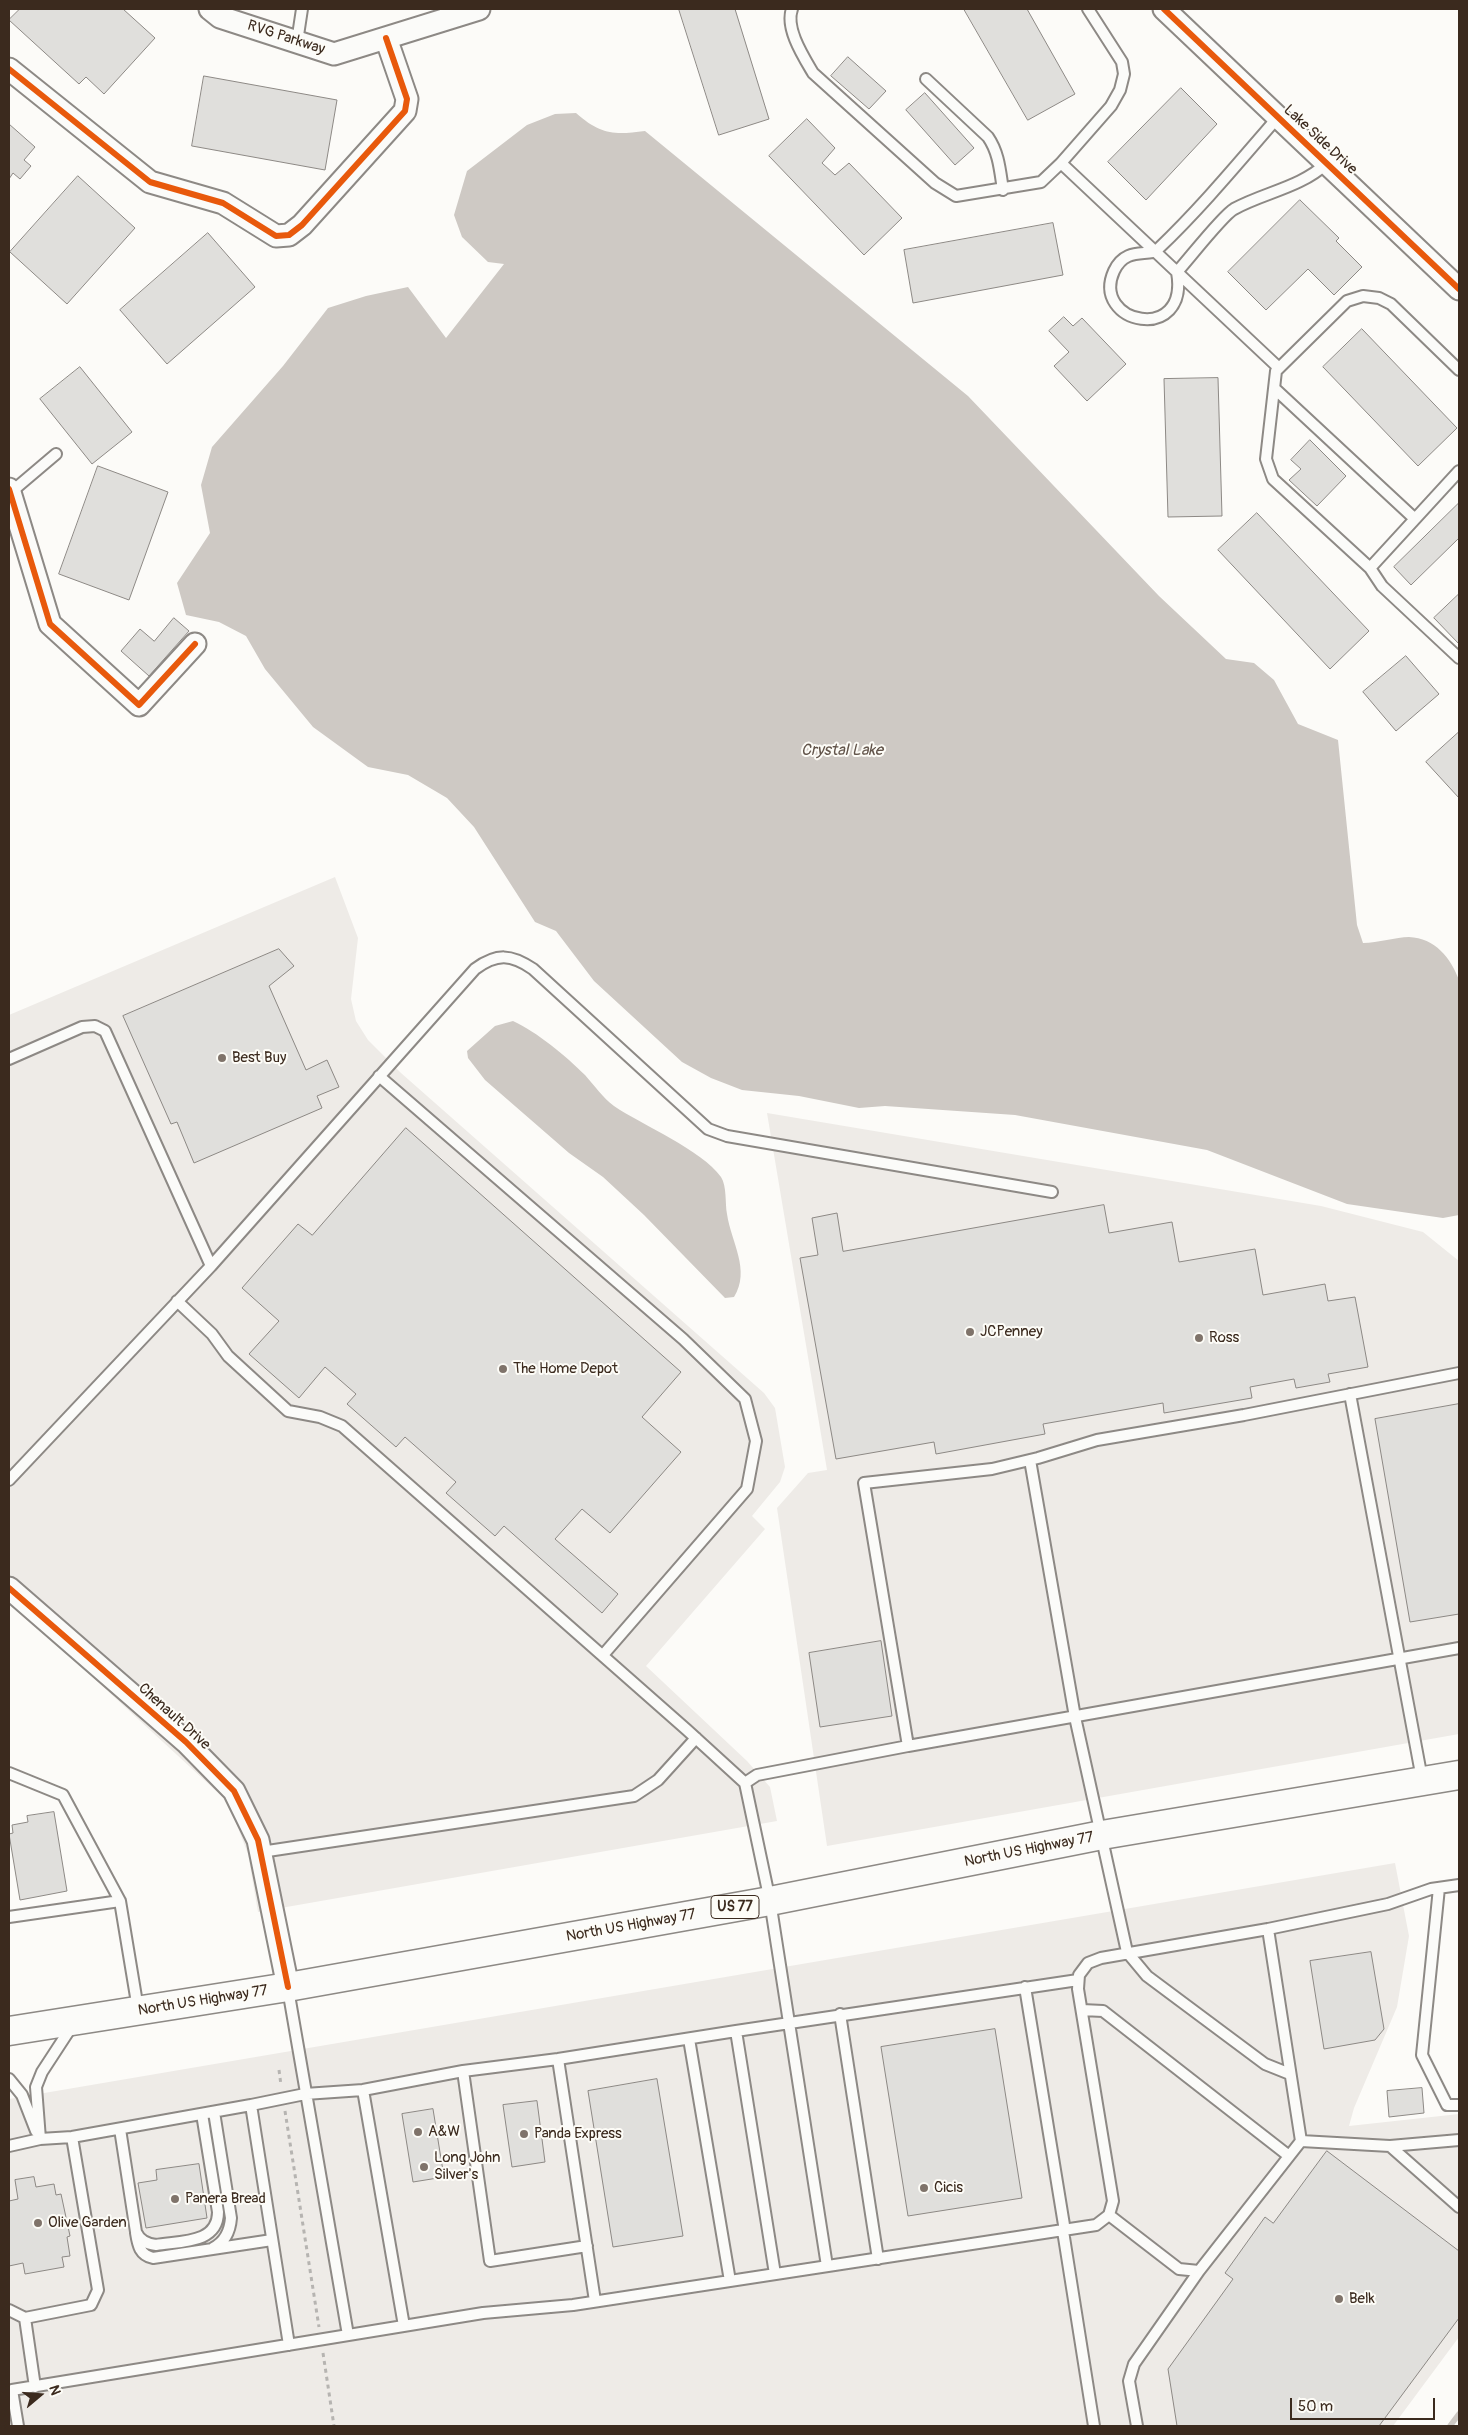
<!DOCTYPE html>
<html>
<head>
<meta charset="utf-8">
<style>
  body { margin:0 }
  #map { position:relative; width:1468px; height:2435px; overflow:hidden; background:#fcfbf8; font-family:Pangolin,sans-serif }
  canvas { display:block }
  .frame { position:absolute; inset:0; border:10px solid #3b2a1e; pointer-events:none }
  .north { position:absolute; left:15px; top:2370px; width:50px; height:50px; -webkit-text-stroke:4px #fdfcf7; paint-order:stroke; rotate:72deg; font-size:14px; font-weight:700; line-height:20px; text-align:center; color:#3b2a1e }
  .north::after { content:''; display:block; margin:auto; width:18px; height:22px; background:#3b2a1e; clip-path:polygon(50% 0,100% 100%,50% 72%,0 100%) }
  .scale { position:absolute; left:1290px; top:2398px; width:145px; height:22px; box-sizing:border-box; border:2px solid #3b2a1e; border-top:0; padding-left:6px; font-size:15px; line-height:18px; white-space:nowrap; color:#3b2a1e; -webkit-text-stroke:4px #fdfcf7; paint-order:stroke }
</style>
</head>
<body>
<div id="map">
<canvas width="1468" height="2435"></canvas>
<div class="frame"></div>
<div class="north">N</div>
<div class="scale">50 m</div>
</div>
<script>
const g = document.querySelector('canvas').getContext('2d');
g.lineJoin = 'round';
function fill(path, color) {
  g.fillStyle = color;
  g.fill(path, 'evenodd');
}
function stroke(path, color, width, dash) {
  g.strokeStyle = color;
  g.lineWidth = width;
  g.lineCap = dash ? 'butt' : 'round';
  g.setLineDash(dash || []);
  g.stroke(path);
}
function write(font, color, halo, rows, align = 'center') {
  g.font = font + ' Pangolin,sans-serif';
  g.lineWidth = 4;
  g.setLineDash([]);
  g.textBaseline = 'middle';
  g.strokeStyle = halo;
  g.fillStyle = color;
  for (const [text, x, y, turn = 0] of rows) {
    g.save();
    g.translate(x, y);
    g.rotate((+turn || 0) * Math.PI / 180);
    g.textAlign = isNaN(turn) ? turn : align;
    if (halo) g.strokeText(text, 0, 0);
    g.fillText(text, 0, 0);
    g.restore();
  }
}
fill(new Path2D(`
  M 335,877 L 358,938 L 351,999 L 356,1021 L 368,1040 L 401,1073 L 764,1393 L 775,1408 L 785,1467 L 780,1482 L 752,1516 L 765,1529 L 646,1666 L 747,1761 L 770,1787 L 777,1821 L 258,1912 L 248,1854 L 228,1802 L 9,1600 L 9,1015 Z
  M 767,1113 L 1321,1206 L 1423,1232 L 1459,1261 L 1459,1734 L 827,1846 L 777,1508 L 808,1473 L 827,1470 Z
  M 1395,1863 L 1409,1936 L 1397,2007 L 1354,2108 L 1349,2126 L 1459,2114 L 1459,2337 L 1393,2426 L 9,2426 L 9,2099 Z`), '#eeebe7');
fill(new Path2D(`
  M 576,113 C 601,135 614,135 645,131 L 968,396 L 1159,596 L 1226,659 L 1254,663 L 1274,680 L 1298,724 L 1338,740 L 1357,925 L 1363,943 C 1378,943 1396,937 1409,937 C 1435,938 1451,958 1459,980 L 1459,1215 L 1443,1218 L 1347,1204 L 1207,1150 L 1015,1115 L 885,1106 L 859,1108 L 799,1096 L 742,1090 L 711,1078 L 682,1062 L 594,981 L 556,931 L 535,922 L 474,827 L 447,798 L 408,775 L 368,767 L 313,727 L 265,669 L 246,636 L 219,622 L 186,615 L 177,583 L 210,533 L 201,485 L 212,447 L 283,366 L 328,308 L 366,296 L 408,287 L 446,338 L 504,264 L 488,262 L 462,237 L 454,215 L 467,171 L 527,125 L 555,114 Z
  M 513,1021 C 537,1032 566,1056 585,1075 C 594,1085 603,1098 614,1106 C 642,1125 702,1150 721,1177 C 727,1186 725,1204 727,1214 C 731,1242 751,1270 734,1297 L 725,1298 L 644,1215 L 603,1177 L 569,1153 L 485,1080 L 468,1058 L 467,1051 L 495,1026 Z`), '#cec9c4');
stroke(new Path2D(`
  M 1450,2426 L 1459,2414`), '#cec9c4', 5.5);
const building = new Path2D(`
  M 20,9 L 123,9 L 155,38 L 104,94 L 86,77 L 79,84 L 9,20 Z
  M 679,9 L 735,9 L 769,119 L 719,135 Z
  M 964,9 L 1027,9 L 1075,94 L 1028,120 Z
  M 848,57 L 886,91 L 869,109 L 831,76 Z
  M 204,76 L 337,100 L 325,170 L 192,146 Z
  M 1181,88 L 1217,124 L 1146,200 L 1108,162 Z
  M 925,93 L 974,148 L 955,165 L 906,110 Z
  M 807,119 L 835,148 L 822,163 L 835,175 L 849,163 L 902,218 L 864,255 L 769,156 Z
  M 9,124 L 35,147 L 24,160 L 31,166 L 20,179 L 13,173 L 9,179 Z
  M 78,176 L 135,228 L 67,304 L 10,252 Z
  M 1300,200 L 1339,238 L 1336,241 L 1362,267 L 1334,295 L 1308,269 L 1266,310 L 1228,272 Z
  M 1053,223 L 1063,275 L 913,303 L 904,250 Z
  M 208,233 L 255,287 L 167,364 L 120,310 Z
  M 1064,317 L 1073,326 L 1082,318 L 1126,364 L 1087,401 L 1054,366 L 1069,352 L 1049,331 Z
  M 1362,329 L 1457,428 L 1418,466 L 1323,367 Z
  M 80,367 L 132,432 L 92,464 L 40,399 Z
  M 1218,378 L 1222,516 L 1168,517 L 1164,379 Z
  M 1310,440 L 1346,476 L 1317,506 L 1289,480 L 1301,469 L 1291,460 Z
  M 98,466 L 168,492 L 129,600 L 59,574 Z
  M 1459,503 L 1459,538 L 1411,585 L 1394,567 Z
  M 1257,513 L 1369,631 L 1330,669 L 1218,550 Z
  M 1459,594 L 1459,644 L 1434,618 Z
  M 174,618 L 189,631 L 149,676 L 121,651 L 140,629 L 154,641 Z
  M 1406,656 L 1439,694 L 1396,731 L 1363,692 Z
  M 1459,732 L 1459,798 L 1426,762 Z
  M 279,949 L 294,966 L 269,986 L 306,1070 L 327,1060 L 339,1087 L 317,1096 L 322,1108 L 194,1163 L 177,1122 L 171,1124 L 123,1016 Z
  M 406,1128 L 681,1372 L 642,1417 L 681,1452 L 610,1533 L 582,1509 L 555,1539 L 618,1594 L 602,1613 L 504,1526 L 495,1536 L 446,1493 L 456,1482 L 405,1437 L 396,1447 L 347,1404 L 356,1394 L 325,1367 L 299,1398 L 249,1354 L 279,1321 L 242,1288 L 298,1224 L 312,1235 Z
  M 1104,1205 L 1109,1233 L 1172,1222 L 1179,1262 L 1255,1249 L 1263,1295 L 1325,1284 L 1328,1301 L 1355,1297 L 1368,1367 L 1328,1374 L 1330,1382 L 1296,1388 L 1294,1379 L 1250,1387 L 1252,1398 L 1164,1413 L 1163,1403 L 1043,1424 L 1045,1434 L 936,1454 L 934,1442 L 836,1459 L 800,1258 L 818,1255 L 812,1218 L 837,1213 L 843,1251 Z
  M 1459,1404 L 1459,1614 L 1410,1622 L 1375,1419 Z
  M 881,1641 L 892,1716 L 820,1727 L 809,1653 Z
  M 54,1812 L 67,1891 L 20,1900 L 9,1834 L 13,1833 L 12,1825 L 28,1822 L 27,1816 Z
  M 1371,1952 L 1384,2029 L 1375,2040 L 1324,2049 L 1310,1961 Z
  M 995,2029 L 1022,2198 L 908,2216 L 881,2047 Z
  M 657,2079 L 683,2236 L 613,2247 L 588,2091 Z
  M 1422,2088 L 1424,2113 L 1389,2117 L 1387,2091 Z
  M 537,2101 L 545,2162 L 512,2167 L 503,2105 Z
  M 433,2109 L 444,2177 L 413,2182 L 402,2114 Z
  M 1327,2151 L 1459,2251 L 1459,2318 L 1379,2426 L 1177,2426 L 1168,2369 L 1233,2279 L 1225,2273 L 1265,2217 L 1273,2223 Z
  M 199,2164 L 207,2218 L 146,2228 L 138,2183 L 157,2180 L 156,2170 Z
  M 34,2177 L 36,2187 L 54,2184 L 56,2195 L 61,2194 L 70,2236 L 67,2237 L 70,2256 L 62,2257 L 64,2267 L 25,2274 L 23,2263 L 9,2266 L 9,2201 L 18,2199 L 15,2180 Z`);
fill(building, '#e0dfdc');
stroke(building, '#8d8985', 1);
const lane = new Path2D(`
  M 792,9 C 785,28 803,56 813,73 L 935,183 L 956,196 L 1041,182 L 1061,163 L 1111,106 L 1120,90 L 1124,74 L 1122,62 L 1088,9
  M 297,42 L 302,9
  M 926,79 L 988,137 C 999,153 1000,171 1003,190
  M 1278,117 C 1239,162 1201,208 1158,249 C 1150,258 1126,245 1114,271 C 1090,324 1190,345 1177,272 C 1189,259 1222,216 1234,209 C 1265,192 1300,188 1327,163
  M 1061,163 L 1279,368
  M 1274,388 L 1415,519
  M 1459,471 L 1370,568 L 1382,586 L 1459,658
  M 10,493 L 56,454
  M 1370,568 L 1273,479 L 1266,459 L 1276,371 L 1347,301 L 1363,296 L 1379,298 L 1391,304 L 1459,370
  M 9,1059 L 82,1027 L 95,1026 L 105,1031 L 211,1266
  M 379,1076 L 683,1339 L 745,1399 L 756,1441 L 747,1489 L 603,1655
  M 177,1301 L 212,1334 L 228,1356 L 288,1411 L 320,1417 L 342,1426 L 687,1730 L 745,1783 L 770,1901 L 827,2266
  M 1350,1394 L 1422,1779
  M 1030,1460 L 1075,1717 L 1127,1952 L 1147,1976 L 1265,2064 L 1290,2074
  M 9,1480 L 211,1266 L 475,969 C 497,953 511,954 533,969 L 708,1129 L 727,1136 L 1052,1192
  M 908,1746 L 1459,1648
  M 9,1773 L 63,1795 L 120,1901 L 138,2009
  M 745,1783 L 757,1775 L 908,1746 L 864,1483 L 992,1469 L 1038,1458 L 1097,1440 L 1244,1415 L 1459,1373
  M 261,1852 L 634,1796 L 658,1780 L 696,1738
  M 1439,1888 L 1422,2055 L 1447,2105 L 1459,2105
  M 9,1917 L 120,1901
  M 1025,1987 L 1065,2231
  M 288,1989 L 348,2335
  M 1082,2010 L 1103,2011 L 1289,2156
  M 840,2014 L 878,2259
  M 736,2031 L 1078,1980
  M 689,2039 L 730,2281
  M 558,2059 L 595,2301
  M 463,2071 L 490,2261 L 587,2246
  M 9,2079 L 22,2095 L 36,2131
  M 363,2090 L 404,2326
  M 251,2105 L 305,2094 L 363,2090 L 463,2071 L 558,2059 L 736,2031 L 775,2274
  M 120,2129 L 136,2232 C 140,2241 147,2244 156,2245 C 180,2241 218,2244 218,2212 L 202,2114
  M 40,2139 L 36,2087 L 42,2072 L 72,2026
  M 1301,2141 L 1390,2146 L 1459,2140
  M 9,2146 L 40,2139 L 72,2137 L 251,2105 L 289,2345
  M 1390,2146 L 1459,2207
  M 1109,2215 L 1179,2269 L 1199,2271 L 1301,2141 L 1268,1929
  M 1063,2231 L 1094,2426
  M 136,2233 C 138,2246 140,2255 153,2258 L 272,2240
  M 213,2248 C 225,2242 230,2231 231,2218 L 214,2112
  M 9,2310 L 25,2318
  M 35,2387 L 25,2318 L 91,2305 L 98,2290 L 72,2137
  M 18,2426 L 12,2390 L 483,2313 L 573,2305 L 1096,2225 L 1109,2215 L 1113,2201 L 1078,1989 L 1079,1975 L 1088,1963 L 1101,1958 L 1268,1929 L 1388,1904 L 1431,1889 L 1459,1885
  M 1137,2426 L 1129,2381 L 1134,2364 L 1199,2271`);
const street = new Path2D(`
  M 210,9 L 220,17 L 334,54 L 479,9
  M 1164,9 L 1459,289
  M 9,69 L 150,182 L 223,203 L 276,236 L 289,235 L 302,225 L 405,111 L 407,99 L 386,38
  M 9,489 L 50,624 L 139,705 L 195,644
  M 9,1588 L 186,1742 L 234,1791 L 258,1840 L 288,1987`);
const primary = new Path2D(`
  M 9,2031 L 288,1987 L 770,1901 L 1102,1835 L 1459,1775`);
stroke(lane, '#8d8985', 14);
stroke(street, '#8d8985', 25);
stroke(primary, '#8d8985', 31);
stroke(new Path2D(`
  M 279,2070 L 281,2085
  M 285,2111 L 319,2327
  M 323,2353 L 334,2426`), '#b6b4b1', 3, [4, 4]);
stroke(lane, '#fbfbf9', 10);
stroke(street, '#fbfbf9', 21);
stroke(primary, '#fbfbf9', 28);
stroke(new Path2D(`
  M 1164,9 L 1459,289
  M 9,69 L 150,182 L 223,203 L 276,236 L 289,235 L 302,225 L 405,111 L 407,99 L 386,38
  M 9,489 L 50,624 L 139,705 L 195,644
  M 9,1588 L 186,1742 L 234,1791 L 258,1840 L 288,1987`), '#e8590c', 6);
for (const [x, y, r, color] of [
  [222,1058,5,"#7f736a"],
  [970,1332,5,"#7f736a"],
  [1199,1338,5,"#7f736a"],
  [503,1369,5,"#7f736a"],
  [418,2132,5,"#7f736a"],
  [524,2134,5,"#7f736a"],
  [424,2167,5,"#7f736a"],
  [924,2188,5,"#7f736a"],
  [175,2199,5,"#7f736a"],
  [38,2223,5,"#7f736a"],
  [1339,2299,5,"#7f736a"]
]) {
  const dot = new Path2D();
  dot.arc(x, y, r, 0, 2 * Math.PI);
  g.fillStyle = color;
  g.fill(dot);
  stroke(dot, '#fdfcf7', 2);
}
for (const [x, y, w] of [
  [735,1907,48]
]) {
  const box = new Path2D();
  box.roundRect(x - w / 2, y - 11.5, w, 23, 4);
  g.fillStyle = '#fdfcf7';
  g.fill(box);
  stroke(box, '#3b2a1e', 1);
}
write('bold 14px', '#3b2a1e', null, [
  ["US 77",735,1907]
]);
write('15px', '#3b2a1e', '#fdfcf7', [
  ["RVG Parkway",286,38,18],
  ["Lake Side Drive",1320,140,43],
  ["Chenault Drive",174,1717,42],
  ["North US Highway 77",1029,1850,-11],
  ["North US Highway 77",631,1926,-10],
  ["North US Highway 77",203,2001,-9]
]);
write('15px', '#3b2a1e', '#fdfcf7', [
  ["Best Buy",232,1058],
  ["JCPenney",980,1332],
  ["Ross",1209,1338],
  ["The Home Depot",513,1369],
  ["A&W",428,2132],
  ["Panda Express",534,2134],
  ["Long John",434,2158],
  ["Silver's",434,2175],
  ["Cicis",934,2188],
  ["Panera Bread",185,2199],
  ["Olive Garden",48,2223],
  ["Belk",1349,2299]
], 'left');
write('italic 16px', '#615349', '#fdfcf7', [
  ["Crystal Lake",842,751]
]);
</script>
</body>
</html>
